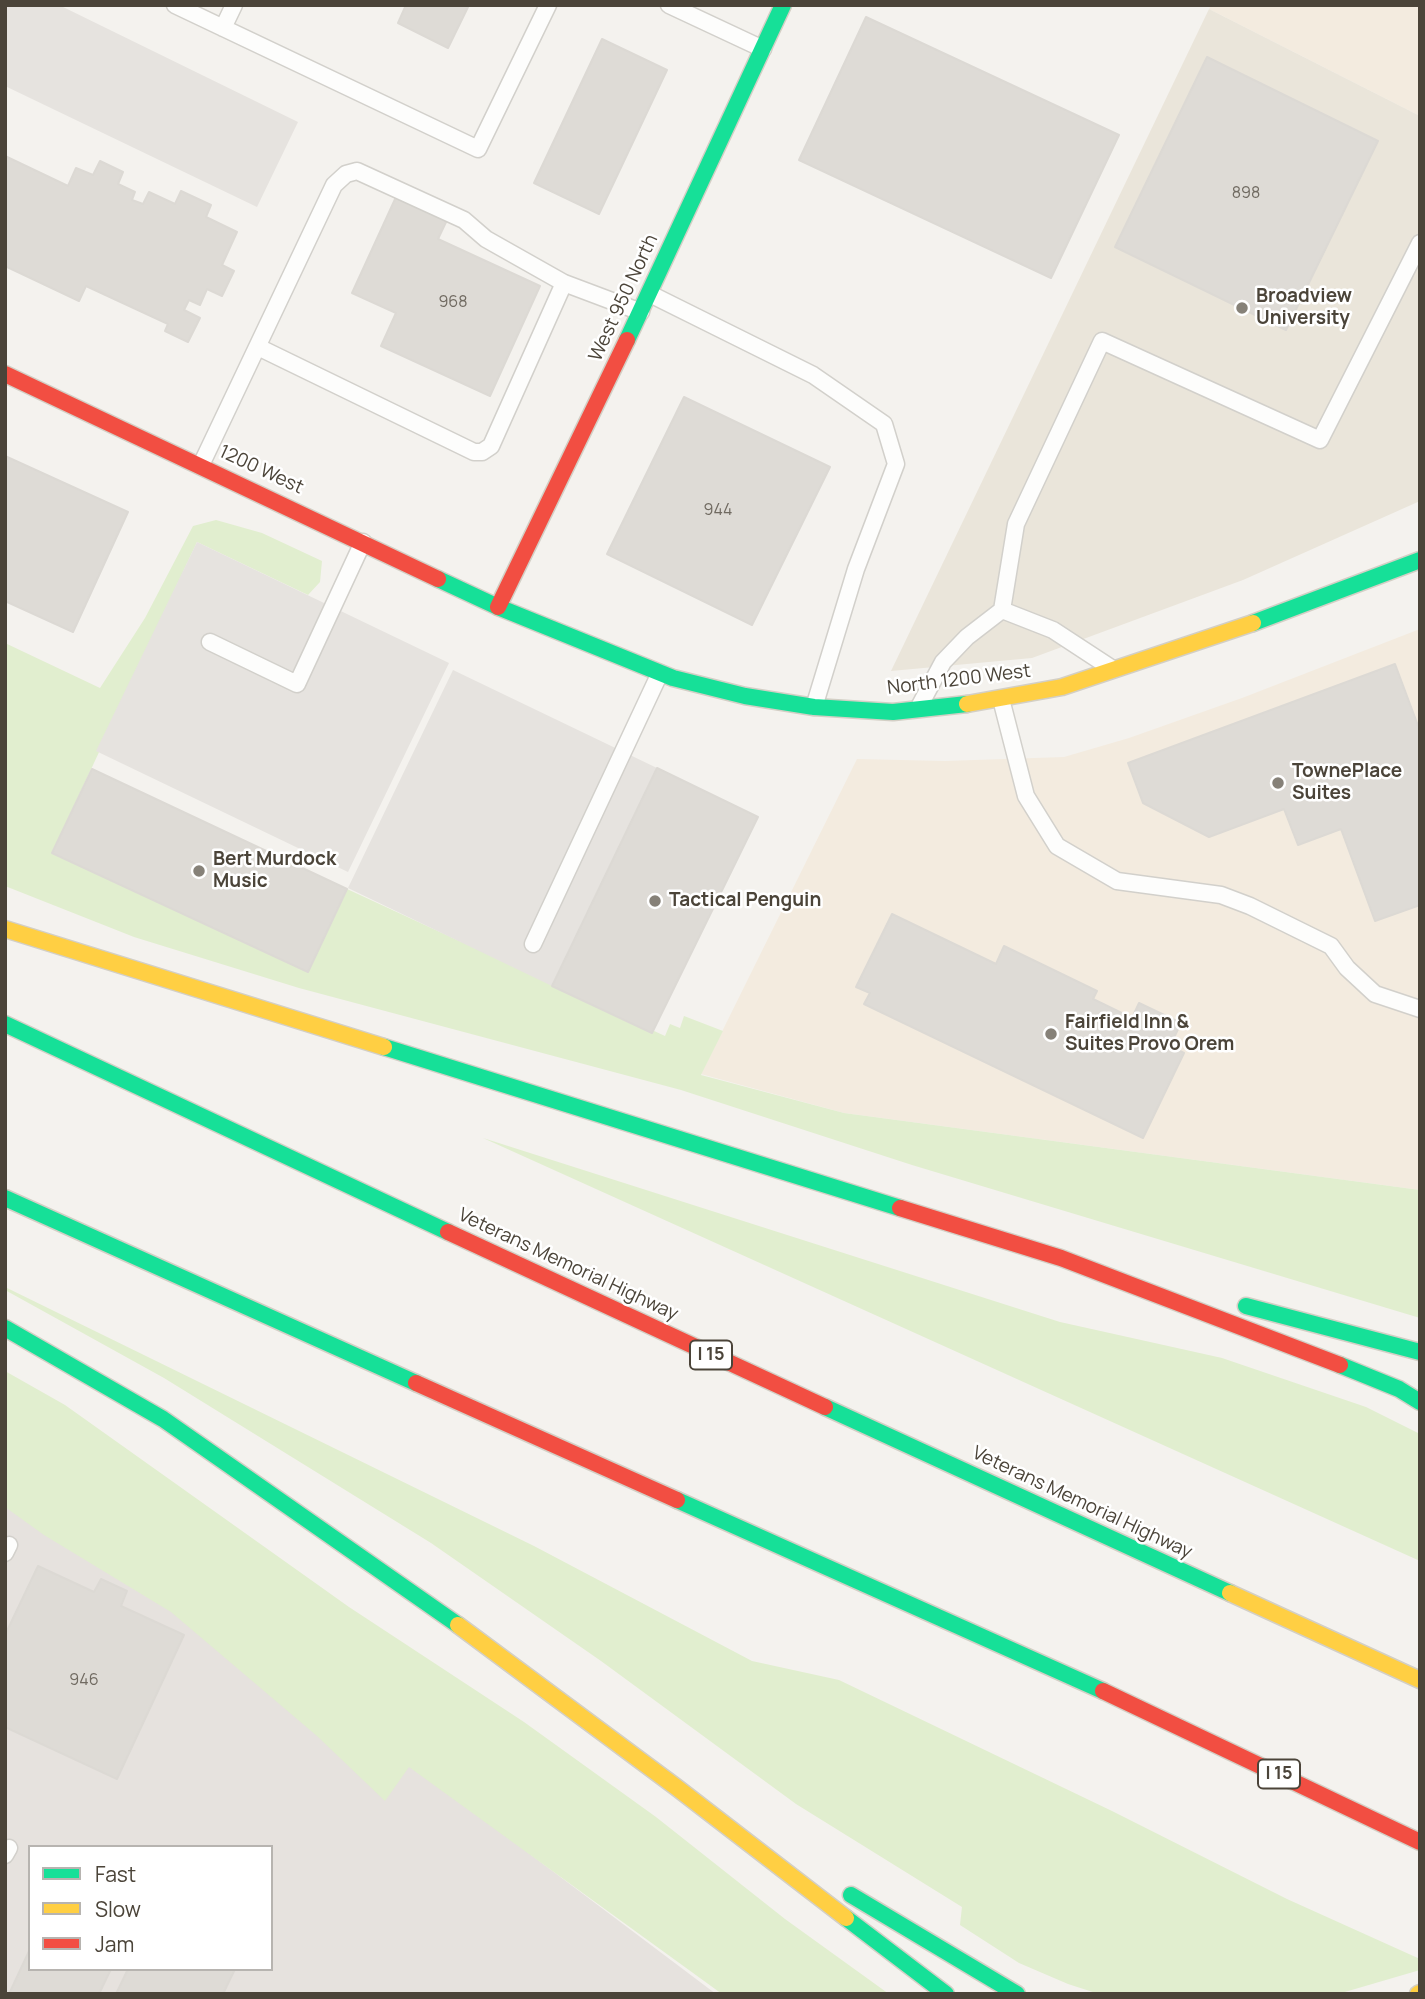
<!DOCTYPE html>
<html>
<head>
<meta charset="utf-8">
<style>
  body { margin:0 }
  #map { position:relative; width:1425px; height:1999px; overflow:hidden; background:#f4f2ee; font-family:Manrope,sans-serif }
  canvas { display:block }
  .frame { position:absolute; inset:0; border:7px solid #4b4439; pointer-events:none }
  .legend { position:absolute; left:28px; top:1845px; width:245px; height:126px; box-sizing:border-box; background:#fff; border:2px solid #b7b4b0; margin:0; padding:9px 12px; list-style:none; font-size:21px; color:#4b4439 }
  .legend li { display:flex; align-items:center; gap:14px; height:35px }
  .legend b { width:35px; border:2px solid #b7b4b0 }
</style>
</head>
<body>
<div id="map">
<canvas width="1425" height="1999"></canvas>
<div class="frame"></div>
<ul class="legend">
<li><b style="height:9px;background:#16e098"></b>Fast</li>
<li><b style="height:9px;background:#ffcf43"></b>Slow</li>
<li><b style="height:9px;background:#f24e42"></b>Jam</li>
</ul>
</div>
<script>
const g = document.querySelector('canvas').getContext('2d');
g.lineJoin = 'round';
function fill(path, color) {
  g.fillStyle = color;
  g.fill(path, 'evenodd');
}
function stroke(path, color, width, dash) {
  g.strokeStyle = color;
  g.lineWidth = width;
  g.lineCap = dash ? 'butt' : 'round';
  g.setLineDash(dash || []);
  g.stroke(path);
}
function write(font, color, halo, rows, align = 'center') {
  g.font = font + ' Manrope,sans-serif';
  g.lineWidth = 5;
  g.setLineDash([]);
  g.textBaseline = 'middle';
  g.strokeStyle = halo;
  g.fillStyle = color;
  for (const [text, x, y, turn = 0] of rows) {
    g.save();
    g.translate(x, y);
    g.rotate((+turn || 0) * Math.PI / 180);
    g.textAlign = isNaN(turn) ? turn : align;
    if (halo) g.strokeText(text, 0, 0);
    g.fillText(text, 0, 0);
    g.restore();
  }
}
fill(new Path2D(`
  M 1211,5 L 1420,5 L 1420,116 L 1209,9 Z
  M 1420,629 L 1420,1190 L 844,1113 L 701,1074 L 857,759 L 945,761 L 1064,757 L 1129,738 L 1242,698 Z`), '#f3ebdf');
fill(new Path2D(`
  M 5,1459 L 716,1994 L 5,1994 ZM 30,1847 L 271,1847 L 271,1969 L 30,1969 Z`), '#e6e2de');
fill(new Path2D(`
  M 1209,9 L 1420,116 L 1420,501 L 1243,580 L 1032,658 L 891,671 Z`), '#eae5da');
fill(new Path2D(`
  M 216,520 L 262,533 L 322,561 L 320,582 L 308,595 L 197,542 L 52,853 L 308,972 L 347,889 L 665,1036 L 670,1024 L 680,1028 L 684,1016 L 723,1031 L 701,1075 L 844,1113 L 1420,1190 L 1420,1318 L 912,1165 L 681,1090 L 299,988 L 134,937 L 5,886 L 5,643 L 100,688 L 145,618 L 193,526 Z
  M 483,1138 L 1060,1322 L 1222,1358 L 1366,1407 L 1420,1434 L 1420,1561 Z
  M 5,1287 L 534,1546 L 752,1661 L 839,1680 L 1112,1811 L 1287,1899 L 1420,1959 L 1420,1970 L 1338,1994 L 1099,1994 L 1068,1984 L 1019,1963 L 960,1925 L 962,1907 L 796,1804 L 601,1661 L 431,1543 L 164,1378 L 5,1290 Z
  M 5,1371 L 65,1405 L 349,1607 L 524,1722 L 656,1817 L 785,1919 L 889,1994 L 722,1994 L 409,1767 L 385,1801 L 317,1736 L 171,1612 L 44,1535 L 5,1507 Z`), '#e1eecf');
fill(new Path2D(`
  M 8,5 L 59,5 L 298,122 L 257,207 L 5,86 L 5,11 Z
  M 197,542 L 449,663 L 348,872 L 96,751 Z
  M 453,670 L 657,768 L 552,986 L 348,888 Z`), '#e6e3df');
const building = new Path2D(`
  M 406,5 L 469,5 L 448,48 L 398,23 Z
  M 866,17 L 1119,135 L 1051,278 L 799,160 Z
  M 602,39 L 667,70 L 599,214 L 534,183 Z
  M 1207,57 L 1378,141 L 1286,330 L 1115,247 Z
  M 5,156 L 68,186 L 76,168 L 93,175 L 100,161 L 123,172 L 118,184 L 135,192 L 132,200 L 143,204 L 149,192 L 175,204 L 181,191 L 211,205 L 206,217 L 237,232 L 222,265 L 234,271 L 222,296 L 207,289 L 200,305 L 189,300 L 184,310 L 200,318 L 188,342 L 165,331 L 168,324 L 86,286 L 79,301 L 5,266 Z
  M 396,197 L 447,220 L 438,239 L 540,286 L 490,396 L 381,346 L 396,313 L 352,293 Z
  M 684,397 L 830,467 L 752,625 L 607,554 Z
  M 5,456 L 128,512 L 73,632 L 5,601 Z
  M 1395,664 L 1420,731 L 1420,905 L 1375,921 L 1341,829 L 1298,845 L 1284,809 L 1209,837 L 1143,803 L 1128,763 Z
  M 657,768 L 758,817 L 652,1033 L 552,986 Z
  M 92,769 L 347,889 L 308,972 L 52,853 Z
  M 892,914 L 996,964 L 1004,946 L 1097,991 L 1093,999 L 1132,1018 L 1139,1003 L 1181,1023 L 1170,1046 L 1184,1053 L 1143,1138 L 864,1004 L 870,993 L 856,987 Z
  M 38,1566 L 94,1592 L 101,1579 L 127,1591 L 121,1606 L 184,1635 L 117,1779 L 5,1727 L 5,1635 Z
  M 30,1949 L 30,1969 L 111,1969 L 99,1994 L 9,1994 Z
  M 128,1969 L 235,1969 L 223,1994 L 116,1994 Z`);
fill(building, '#dedbd6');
stroke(building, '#dcd9d4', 2);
const lane = new Path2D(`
  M 175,5 L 478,149 L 548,5
  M 669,5 L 763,49
  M 223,28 L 234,5
  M 650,294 L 813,375 L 884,424 L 896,464 L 856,569 L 814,707
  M 258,347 L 474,452 L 482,452 L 491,446 L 564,283
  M 201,465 L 334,185 L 346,174 L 357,171 L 464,220 L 486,239 L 564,283 L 641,312
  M 1002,610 L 1016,524 L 1102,341 L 1320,440 L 1420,243
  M 210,642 L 297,684 L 363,542
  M 1001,699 L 1026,796 L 1057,846 L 1117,881 L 1221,895 L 1250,906 L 1331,946 L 1347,968 L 1375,994 L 1420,1009
  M 919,707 L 943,662 L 967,637 L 1002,610 L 1053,630 L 1111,668
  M 533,944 L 660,673
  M 5,1553 L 9,1545
  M 5,1855 L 9,1848`);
const fast = new Path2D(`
  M 627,340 L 783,5
  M 438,579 L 498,607 L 673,678 L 745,696 L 814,707 L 893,712 L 967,704
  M 1253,623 L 1420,560
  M 5,1024 L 448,1232
  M 384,1047 L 900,1208
  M 5,1198 L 416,1383
  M 1246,1306 L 1420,1352
  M 5,1328 L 163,1419 L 458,1625
  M 1340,1365 L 1399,1389 L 1420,1402
  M 825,1407 L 1230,1593
  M 677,1500 L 1103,1691
  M 851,1895 L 1017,1994
  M 846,1918 L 946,1994`);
const slow = new Path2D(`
  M 967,704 L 1062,687 L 1253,623
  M 5,929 L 384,1047
  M 1230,1593 L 1420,1680
  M 458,1625 L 676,1787 L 846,1918
  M 1418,1994 L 1420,1993`);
const jam = new Path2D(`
  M 5,374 L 438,579
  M 498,607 L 627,340
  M 900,1208 L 1061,1258 L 1340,1365
  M 448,1232 L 825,1407
  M 416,1383 L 677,1500
  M 1103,1691 L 1420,1842`);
stroke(lane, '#d2d0cb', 19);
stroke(fast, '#d3cfc5', 19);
stroke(slow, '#d3cfc5', 19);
stroke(jam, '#d3cfc5', 19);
stroke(lane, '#fdfdfc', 16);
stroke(fast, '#16e098', 16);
stroke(slow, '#ffcf43', 16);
stroke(jam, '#f24e42', 16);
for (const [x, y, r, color] of [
  [1242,308,7,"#868178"],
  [1278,783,7,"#868178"],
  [199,871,7,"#868178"],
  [655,901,7,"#868178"],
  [1051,1034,7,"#868178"]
]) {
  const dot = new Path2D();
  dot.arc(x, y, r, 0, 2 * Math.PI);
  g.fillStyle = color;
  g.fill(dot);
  stroke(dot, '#fff', 2.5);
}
write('16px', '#706a61', null, [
  ["898",1246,194],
  ["968",453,303],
  ["944",718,511],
  ["946",84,1681]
]);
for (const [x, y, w] of [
  [711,1355,42],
  [1279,1774,42]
]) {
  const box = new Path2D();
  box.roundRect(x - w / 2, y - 14.5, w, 29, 5);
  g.fillStyle = '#fff';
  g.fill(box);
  stroke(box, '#4b4439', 2);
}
write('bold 18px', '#4b4439', null, [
  ["I 15",711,1355],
  ["I 15",1279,1774]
]);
write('bold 19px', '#4b4439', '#fff', [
  ["Broadview",1256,297],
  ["University",1256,319],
  ["TownePlace",1292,772],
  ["Suites",1292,794],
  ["Bert Murdock",213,860],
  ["Music",213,882],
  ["Tactical Penguin",669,901],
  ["Fairfield Inn &",1065,1023],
  ["Suites Provo Orem",1065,1045]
], 'left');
write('19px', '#4b4439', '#fff', [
  ["West 950 North",624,298,-65],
  ["1200 West",261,470,25],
  ["North 1200 West",959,680,-7],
  ["Veterans Memorial Highway",568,1265,25],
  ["Veterans Memorial Highway",1082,1503,25]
]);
</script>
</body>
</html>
